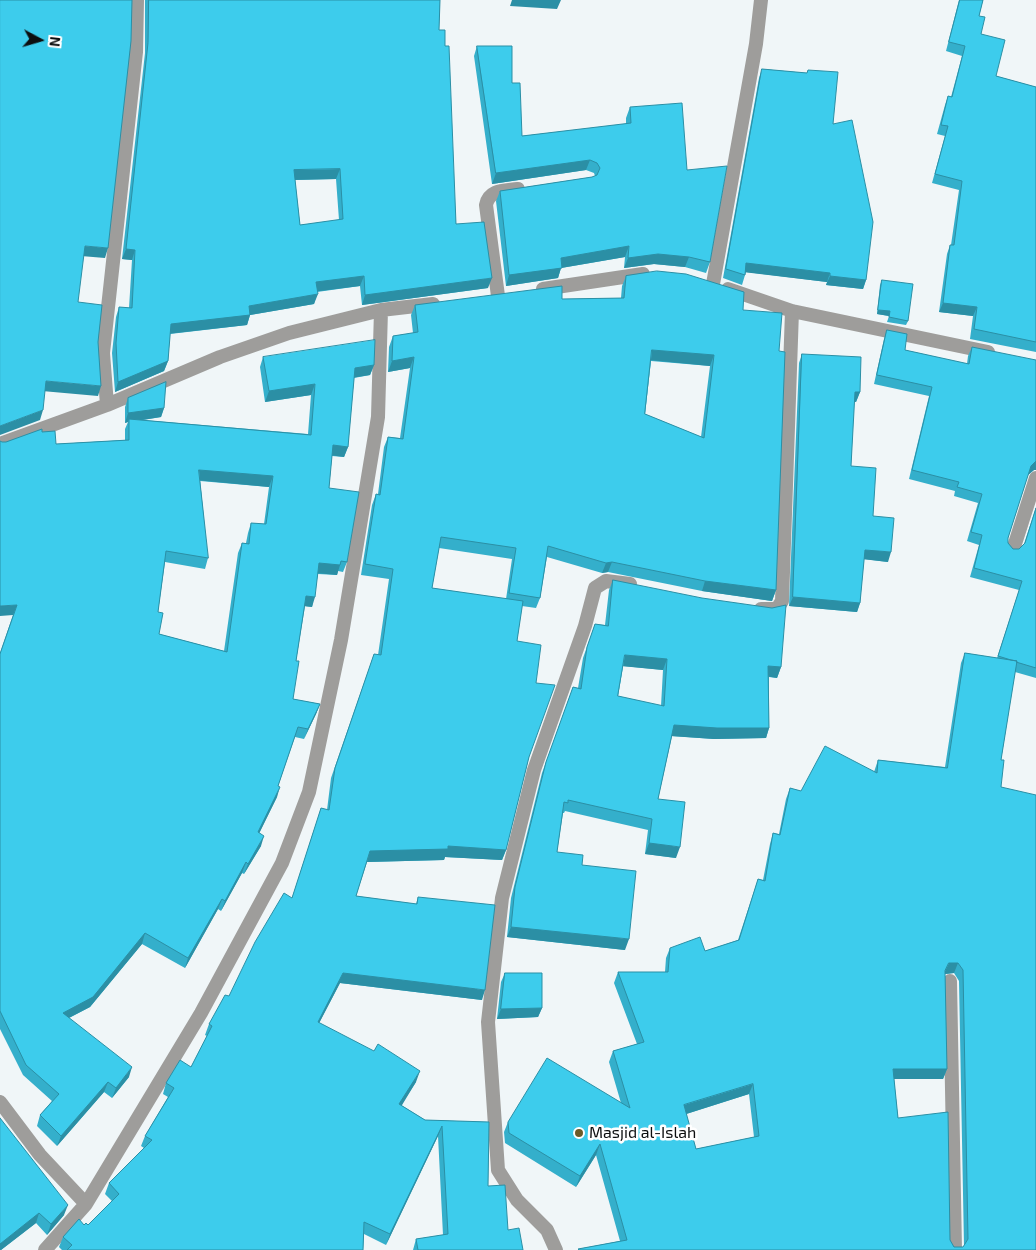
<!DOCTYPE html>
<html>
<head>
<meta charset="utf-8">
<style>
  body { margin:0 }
  #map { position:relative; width:1036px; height:1250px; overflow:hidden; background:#f0f6f8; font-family:"Exo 2",sans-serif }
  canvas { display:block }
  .north { position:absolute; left:15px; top:15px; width:50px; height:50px; -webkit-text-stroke:4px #fff; paint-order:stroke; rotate:96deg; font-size:14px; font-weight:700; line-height:20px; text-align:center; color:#0c0e0f }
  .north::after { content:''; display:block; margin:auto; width:18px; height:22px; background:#0c0e0f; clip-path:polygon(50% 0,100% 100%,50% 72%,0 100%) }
</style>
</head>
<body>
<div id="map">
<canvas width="1036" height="1250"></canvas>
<div class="north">N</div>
</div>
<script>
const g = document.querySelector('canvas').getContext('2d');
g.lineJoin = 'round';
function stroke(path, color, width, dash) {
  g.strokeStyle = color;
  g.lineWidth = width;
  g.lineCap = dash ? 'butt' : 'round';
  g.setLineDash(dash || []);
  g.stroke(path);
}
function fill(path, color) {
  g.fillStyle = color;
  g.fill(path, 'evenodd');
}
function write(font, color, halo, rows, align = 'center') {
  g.font = font + ' "Exo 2",sans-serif';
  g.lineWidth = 5;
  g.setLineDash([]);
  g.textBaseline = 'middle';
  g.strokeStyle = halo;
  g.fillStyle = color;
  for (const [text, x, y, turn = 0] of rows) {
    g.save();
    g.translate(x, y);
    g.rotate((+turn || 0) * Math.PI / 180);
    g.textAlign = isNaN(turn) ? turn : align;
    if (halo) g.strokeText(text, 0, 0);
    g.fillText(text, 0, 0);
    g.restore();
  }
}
stroke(new Path2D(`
  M 713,284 L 756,44 L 761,0
  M 543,289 L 643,274
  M 728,289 L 792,311 L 988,352
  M 498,296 L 486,205 C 489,189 505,191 518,189
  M 107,405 L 103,353 L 136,52 L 137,0
  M 0,444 L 107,405 L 220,357 L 289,333 L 381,310 L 433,304
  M 1013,550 L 1036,478
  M 761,609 L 777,609 L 782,601 L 792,311
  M 950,981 L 955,1250
  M 0,1102 L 40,1155 L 86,1204
  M 45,1250 L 86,1204 L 201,1013 L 282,863 L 309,792 L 341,640 L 378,417 L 381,310
  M 556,1250 L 547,1230 L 517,1200 L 498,1170 L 488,1022 L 502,898 L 534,770 L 585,626 L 595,588 L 606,581 L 630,584`), '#9e9d9b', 14);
fill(new Path2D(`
  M 145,0 L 440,0 L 439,30 L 445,46 L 456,224 L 488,288 L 362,305 L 360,286 L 317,292 L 314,304 L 250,315 L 247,325 L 170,334 L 168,361 L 164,371 L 115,392 L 112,353 L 116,317 L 119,307 L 129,308 L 132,260 L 122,259 L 145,53 ZM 336,179 L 339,220 L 300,225 L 295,180 Z
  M 959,0 L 983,0 L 979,16 L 981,34 L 996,76 L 1036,87 L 1036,352 L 970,339 L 973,316 L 939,312 L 947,254 L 950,245 L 951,245 L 959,190 L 932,183 L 945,136 L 937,134 L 945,105 L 948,96 L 951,97 L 962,56 L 946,51 Z
  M 477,46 L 512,83 L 522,136 L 626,124 L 626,118 L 630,107 L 687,170 L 710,262 L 706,273 L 685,267 L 654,264 L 624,268 L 625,257 L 561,268 L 558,278 L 506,286 L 496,201 L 500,191 L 592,177 L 595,176 L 594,173 L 586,170 L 492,184 L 474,56 Z
  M 762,69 L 807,73 L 808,70 L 833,124 L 866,280 L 863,289 L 826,285 L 827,282 L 746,272 L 745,275 L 742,285 L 723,278 L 759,78 Z
  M 626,276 L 743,310 L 779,351 L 776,590 L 772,601 L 702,591 L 608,572 L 602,573 L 547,557 L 540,598 L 536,608 L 522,606 L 517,641 L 536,683 L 529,757 L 506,850 L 502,860 L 445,857 L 444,860 L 367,862 L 356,896 L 416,904 L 418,897 L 482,1000 L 340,983 L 319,1023 L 416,1082 L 401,1105 L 425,1120 L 489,1122 L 488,1186 L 508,1230 L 523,1250 L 413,1250 L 416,1239 L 443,1235 L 438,1136 L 386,1245 L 364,1234 L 363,1250 L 62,1250 L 59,1247 L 63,1237 L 84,1225 L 88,1225 L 112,1201 L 105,1194 L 109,1183 L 144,1148 L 141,1146 L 145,1136 L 168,1097 L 163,1094 L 166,1083 L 191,1067 L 207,1036 L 205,1035 L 209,1024 L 229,996 L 292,898 L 321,808 L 327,810 L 331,778 L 374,654 L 378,655 L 389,579 L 361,575 L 372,505 L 376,494 L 378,494 L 384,447 L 388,437 L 400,438 L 410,368 L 388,372 L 389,347 L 393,336 L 413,333 L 411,315 L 415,305 L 562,299 L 621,298 L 622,286 ZM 651,361 L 710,366 L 701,437 L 645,414 ZM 439,548 L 512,559 L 506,599 L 432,588 Z
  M 882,280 L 908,321 L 906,325 L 887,322 L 889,316 L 877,314 L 880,285 Z
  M 887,330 L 905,350 L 967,364 L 968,356 L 972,347 L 1034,470 L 1028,475 L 1008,538 L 1008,543 L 1013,549 L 1019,549 L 1024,544 L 1036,507 L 1036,678 L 1015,672 L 1001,760 L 1001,787 L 1036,1250 L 578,1250 L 578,1249 L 620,1241 L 596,1155 L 576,1187 L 505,1143 L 504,1132 L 508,1122 L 621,1103 L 609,1062 L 613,1051 L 637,1044 L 614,983 L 618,972 L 665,972 L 666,958 L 670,948 L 705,951 L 738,940 L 758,879 L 763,880 L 770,844 L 773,833 L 779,834 L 786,799 L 790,788 L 801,791 L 874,772 L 878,760 L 945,767 L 961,663 L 965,653 L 997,658 L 1019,590 L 970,577 L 979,545 L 967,541 L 978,503 L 954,496 L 955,491 L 909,479 L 929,396 L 874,384 L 884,339 ZM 954,973 L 959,981 L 964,1246 L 963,1247 L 954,1247 L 950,1240 L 898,1118 L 894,1079 L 943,1079 L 947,1069 L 945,974 ZM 749,1094 L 754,1137 L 696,1149 L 686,1114 Z
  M 802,354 L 860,392 L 856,402 L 854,401 L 851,466 L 873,516 L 888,562 L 864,559 L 860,603 L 857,612 L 789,606 L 799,363 Z
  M 263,357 L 374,365 L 370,375 L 354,378 L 348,447 L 344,457 L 332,456 L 329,488 L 347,562 L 343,572 L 338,571 L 337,575 L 318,574 L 312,607 L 305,606 L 296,661 L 293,699 L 320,704 L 316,714 L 304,739 L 295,737 L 278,786 L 277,797 L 259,833 L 261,846 L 244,874 L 242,873 L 221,911 L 218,909 L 185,968 L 142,944 L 90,1007 L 69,1018 L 129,1077 L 112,1098 L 104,1092 L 57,1146 L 37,1126 L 40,1115 L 52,1101 L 23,1075 L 0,1029 L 0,653 L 13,615 L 2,442 L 6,442 L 42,432 L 56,444 L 125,440 L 125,429 L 128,422 L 125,423 L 125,407 L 128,398 L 164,408 L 161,417 L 143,420 L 308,434 L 311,395 L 265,402 L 260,367 ZM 200,481 L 269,487 L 264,524 L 251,523 L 248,533 L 246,543 L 242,543 L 238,553 L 224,651 L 159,634 L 158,612 L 165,562 L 205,569 L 208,558 Z
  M 613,580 L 781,667 L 777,678 L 769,677 L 769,728 L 766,738 L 714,739 L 672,736 L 658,799 L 676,858 L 645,854 L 648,830 L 565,811 L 564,813 L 563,813 L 557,852 L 582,865 L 625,950 L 507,937 L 511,898 L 542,773 L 573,687 L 578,688 L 583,658 L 595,624 L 605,625 L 609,590 ZM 623,666 L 663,670 L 661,706 L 618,696 Z
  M 505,973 L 542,1008 L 538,1017 L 497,1019 L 501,982 Z
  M 0,1118 L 64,1215 L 47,1235 L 36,1223 L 1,1250 L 0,1250 Z`), '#34afcb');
fill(new Path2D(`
  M 512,0 L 561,0 L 557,9 L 510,6 Z
  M 590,160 L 586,170 L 492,184 L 496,173 Z
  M 340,169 L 336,179 L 291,180 L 294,170 Z
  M 85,246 L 108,248 L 105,258 L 81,256 Z
  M 629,246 L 625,257 L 561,268 L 558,278 L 506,286 L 509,275 L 561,258 Z
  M 126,249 L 135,250 L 132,260 L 122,259 Z
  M 658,254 L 689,257 L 685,267 L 654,264 L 624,268 L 628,258 Z
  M 746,263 L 830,273 L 827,282 L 743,272 Z
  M 364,276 L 360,286 L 312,292 L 316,282 Z
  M 830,276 L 866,280 L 863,289 L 826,285 Z
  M 492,278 L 488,288 L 362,305 L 365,295 Z
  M 318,294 L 314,304 L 250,315 L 247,325 L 167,334 L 171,324 L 249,306 Z
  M 943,303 L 977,307 L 973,316 L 939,312 Z
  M 878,310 L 890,311 L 889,316 L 877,314 Z
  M 652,350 L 714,355 L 710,366 L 649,360 Z
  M 414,357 L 410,368 L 388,372 L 392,361 Z
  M 168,361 L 164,371 L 115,392 L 118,382 Z
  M 374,365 L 370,375 L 351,378 L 355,368 Z
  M 46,381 L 101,386 L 98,396 L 42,391 Z
  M 315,384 L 311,395 L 265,402 L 269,391 Z
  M 855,392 L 860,392 L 856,402 L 851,401 Z
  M 164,408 L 161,417 L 129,422 L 129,419 L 128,422 L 125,423 L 128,413 Z
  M 43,410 L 40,420 L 0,435 L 0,426 Z
  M 333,445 L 348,447 L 344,457 L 329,455 Z
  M 1036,461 L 1036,470 L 1034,470 L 1028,475 L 1031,466 Z
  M 199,470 L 273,476 L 269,487 L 195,480 Z
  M 865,550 L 891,552 L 888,562 L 862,559 Z
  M 612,562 L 608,572 L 602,573 L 606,563 Z
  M 319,563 L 340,565 L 337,575 L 316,573 Z
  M 705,581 L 776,590 L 772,601 L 702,591 Z
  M 306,596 L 315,597 L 312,607 L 303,606 Z
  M 793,597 L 860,603 L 857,612 L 789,606 Z
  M 17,605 L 13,615 L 0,616 L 0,606 Z
  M 625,655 L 667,659 L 663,670 L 621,666 Z
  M 768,666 L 781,667 L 777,678 L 765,676 Z
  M 320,704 L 316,714 L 304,739 L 308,729 Z
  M 674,725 L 769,728 L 766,738 L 714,739 L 670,736 Z
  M 280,787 L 277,797 L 255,842 L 258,832 Z
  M 264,836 L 261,846 L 244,874 L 248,864 Z
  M 649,843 L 680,847 L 676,858 L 645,854 Z
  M 448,846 L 506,850 L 502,860 L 445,857 L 444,860 L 367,862 L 370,851 Z
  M 246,862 L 242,873 L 221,911 L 225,901 Z
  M 222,899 L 218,909 L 185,968 L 188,958 Z
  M 511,927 L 629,939 L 625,950 L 507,937 Z
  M 145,933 L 142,944 L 90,1007 L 59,1023 L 63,1013 Z
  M 949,963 L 958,963 L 954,973 L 945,974 L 945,971 Z
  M 343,973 L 485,990 L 482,1000 L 340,983 L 314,1033 L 318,1022 Z
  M 542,1008 L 538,1017 L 497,1019 L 501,1009 Z
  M 132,1067 L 129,1077 L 112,1098 L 116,1088 Z
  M 893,1069 L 947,1069 L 943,1079 L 889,1079 Z
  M 420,1071 L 416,1082 L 396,1115 L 399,1104 Z
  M 108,1082 L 104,1092 L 57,1146 L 61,1136 Z
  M 753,1084 L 749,1094 L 680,1116 L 684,1105 Z
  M 442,1126 L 438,1136 L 386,1245 L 390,1234 Z
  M 600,1144 L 596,1155 L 576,1187 L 580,1176 Z
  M 68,1205 L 64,1215 L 47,1235 L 51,1224 Z
  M 39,1213 L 36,1223 L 1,1250 L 0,1250 L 0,1244 Z`), '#2b8fa5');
const building = new Path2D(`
  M 0,0 L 132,0 L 131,41 L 108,248 L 85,246 L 78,302 L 102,305 L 98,342 L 101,386 L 46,381 L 43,410 L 0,426 Z
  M 149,0 L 440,0 L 439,30 L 445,30 L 445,46 L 449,46 L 456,224 L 484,222 L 492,278 L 365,295 L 364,276 L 316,282 L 318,294 L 249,306 L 250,315 L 171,324 L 168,361 L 118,382 L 116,343 L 119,307 L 132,308 L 135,250 L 126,249 L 148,43 ZM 340,169 L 343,219 L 300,225 L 294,170 Z
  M 960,0 L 983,0 L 979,16 L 985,17 L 981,34 L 1005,40 L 996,76 L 1036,87 L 1036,342 L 974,329 L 977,307 L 943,303 L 950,245 L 954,245 L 962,181 L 935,174 L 948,126 L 941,125 L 948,96 L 952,97 L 965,46 L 949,42 Z
  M 477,46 L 512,46 L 512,83 L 520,83 L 522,136 L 631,123 L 630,107 L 682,103 L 687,170 L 727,166 L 710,262 L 689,257 L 658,254 L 628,258 L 629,246 L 561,258 L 562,268 L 509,275 L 500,191 L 592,177 L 597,175 L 600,168 L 597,163 L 590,160 L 496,173 Z
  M 762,69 L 807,73 L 808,70 L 838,72 L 833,124 L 852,120 L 873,222 L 866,280 L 830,276 L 830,273 L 746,263 L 745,275 L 726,269 Z
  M 657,271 L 686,274 L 744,292 L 743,310 L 782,313 L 779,351 L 785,352 L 776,590 L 705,581 L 612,562 L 606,563 L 548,546 L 540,598 L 509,593 L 516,548 L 441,537 L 432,588 L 523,601 L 517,641 L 541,645 L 536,683 L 555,685 L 529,757 L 506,850 L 448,846 L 448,849 L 370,851 L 356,896 L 417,904 L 418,897 L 495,905 L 485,990 L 343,973 L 318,1022 L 374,1051 L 378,1044 L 420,1071 L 399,1104 L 425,1120 L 489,1122 L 488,1186 L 505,1185 L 508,1230 L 519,1228 L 523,1250 L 418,1250 L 416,1239 L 448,1234 L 442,1126 L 390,1234 L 364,1222 L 363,1250 L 67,1250 L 72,1245 L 63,1237 L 79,1219 L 84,1225 L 86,1223 L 88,1225 L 119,1194 L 109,1183 L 152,1140 L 145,1136 L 174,1088 L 166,1083 L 180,1060 L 191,1067 L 212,1026 L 209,1024 L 225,995 L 229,996 L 255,942 L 284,893 L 292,898 L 321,808 L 329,810 L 335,768 L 374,654 L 381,655 L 393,569 L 365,564 L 376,494 L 380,495 L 388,437 L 403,439 L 414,357 L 392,361 L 393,336 L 418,332 L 415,305 L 562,286 L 562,299 L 624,298 L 626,276 ZM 652,350 L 714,355 L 704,438 L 645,414 Z
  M 882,280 L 913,284 L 908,321 L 889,317 L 890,311 L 878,310 Z
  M 887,330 L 907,334 L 905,350 L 969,364 L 972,347 L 1036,360 L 1036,461 L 1031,466 L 1008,538 L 1008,543 L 1013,549 L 1019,549 L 1025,543 L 1036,508 L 1036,668 L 1016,662 L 1017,661 L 1011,660 L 998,656 L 1022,581 L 974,568 L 982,535 L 971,532 L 982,494 L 957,487 L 959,482 L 912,470 L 932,387 L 877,375 Z
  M 375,340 L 374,365 L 355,368 L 348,447 L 333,445 L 329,488 L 359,492 L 347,562 L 341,561 L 340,565 L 319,563 L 315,597 L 306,596 L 296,661 L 299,661 L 293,699 L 320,704 L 308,729 L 298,727 L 278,786 L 280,787 L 258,832 L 264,836 L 248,864 L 246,862 L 225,901 L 222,899 L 188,958 L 145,933 L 93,997 L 63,1013 L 132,1067 L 116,1088 L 108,1082 L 61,1136 L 40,1115 L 59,1094 L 26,1065 L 0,1011 L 0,654 L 17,605 L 0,606 L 0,441 L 2,442 L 6,442 L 42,429 L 42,432 L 55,431 L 56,444 L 129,440 L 129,419 L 311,435 L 315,384 L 269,391 L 263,357 ZM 199,470 L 273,476 L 266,524 L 251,523 L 249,544 L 242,543 L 227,652 L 159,634 L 163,613 L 158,612 L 166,551 L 208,558 Z
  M 802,354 L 861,357 L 860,392 L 855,392 L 851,466 L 876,468 L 873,516 L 894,518 L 891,552 L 865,550 L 860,603 L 793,597 Z
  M 166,382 L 164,408 L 128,413 L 128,398 Z
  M 613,580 L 702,598 L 772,608 L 786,605 L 781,667 L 768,666 L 769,728 L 717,728 L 674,725 L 658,799 L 685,802 L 680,847 L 649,843 L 652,819 L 568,800 L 568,803 L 564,802 L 557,852 L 583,855 L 582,865 L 636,871 L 629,939 L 511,927 L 515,887 L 546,762 L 573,687 L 581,689 L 587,647 L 595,624 L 608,626 ZM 625,655 L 667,659 L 664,706 L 618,696 Z
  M 965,653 L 1017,661 L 1001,760 L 1004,760 L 1001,787 L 1036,795 L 1036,1250 L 579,1250 L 578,1249 L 627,1240 L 600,1144 L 580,1176 L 509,1133 L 508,1122 L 547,1058 L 630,1108 L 613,1051 L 644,1042 L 618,972 L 668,972 L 670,948 L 700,937 L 705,951 L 739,940 L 758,879 L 765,881 L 773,833 L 780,835 L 790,788 L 801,791 L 825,746 L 877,773 L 878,760 L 947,768 ZM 949,963 L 958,963 L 963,970 L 968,1239 L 963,1247 L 954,1247 L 950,1240 L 948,1112 L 898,1118 L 893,1069 L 947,1069 L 945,971 ZM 753,1084 L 759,1136 L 696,1149 L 684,1105 Z
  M 505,973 L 542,973 L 542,1008 L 501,1009 Z
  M 0,1118 L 68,1205 L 51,1224 L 39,1213 L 0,1244 Z`);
fill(building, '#3dccec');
stroke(building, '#2b8fa5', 1);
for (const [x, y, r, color] of [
  [579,1133,5,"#6c5b29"]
]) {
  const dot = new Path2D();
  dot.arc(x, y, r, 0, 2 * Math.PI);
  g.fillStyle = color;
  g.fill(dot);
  stroke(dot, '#fff', 2);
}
write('16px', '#0c0e0f', '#fff', [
  ["Masjid al-Islah",589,1133]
], 'left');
</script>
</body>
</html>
